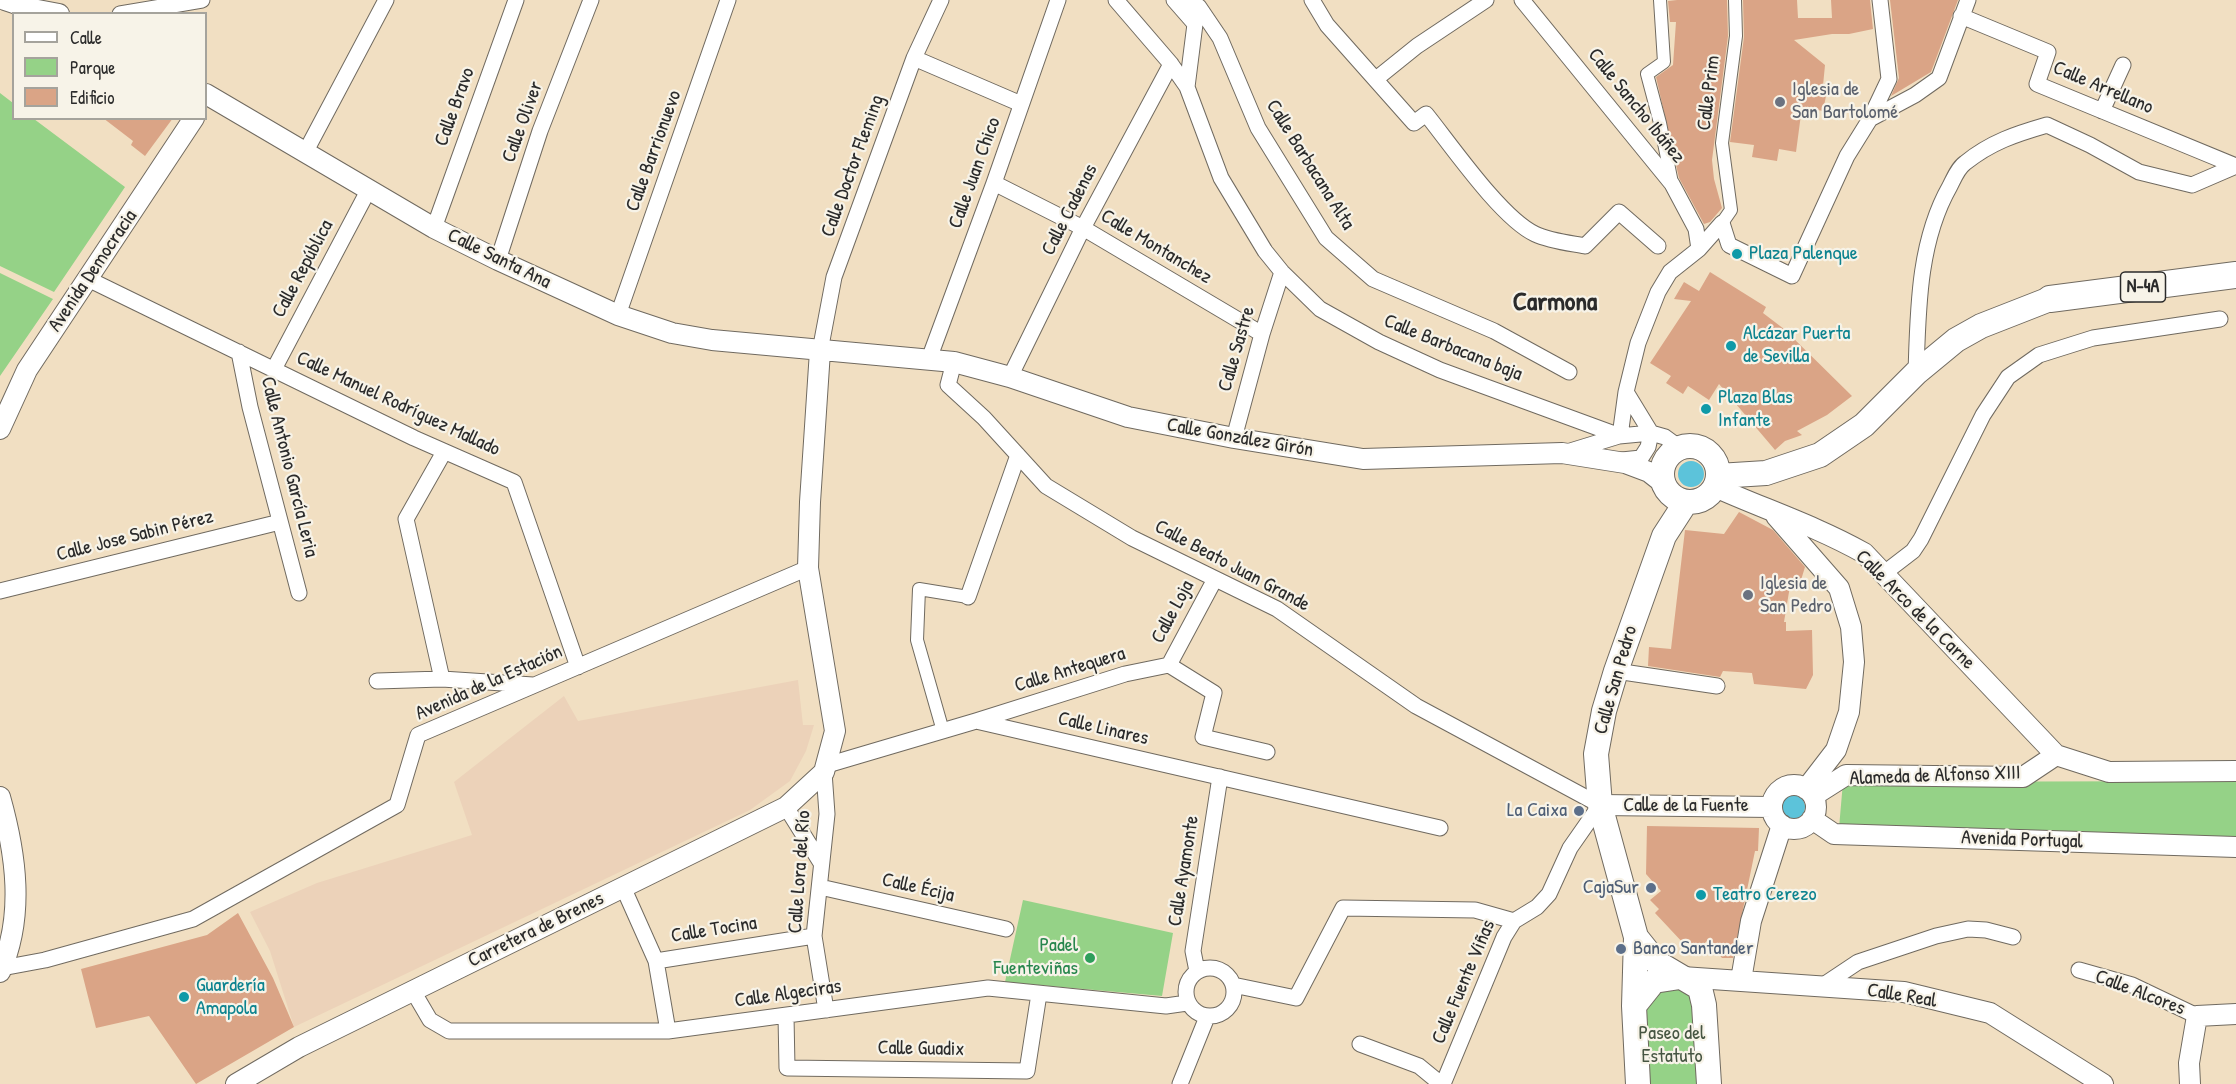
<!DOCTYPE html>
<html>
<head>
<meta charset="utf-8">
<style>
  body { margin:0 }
  #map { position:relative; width:2236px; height:1084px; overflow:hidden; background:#f1dfc2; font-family:"Patrick Hand",sans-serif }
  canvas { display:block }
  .legend { position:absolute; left:12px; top:12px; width:195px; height:108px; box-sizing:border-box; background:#f7f3e8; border:2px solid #a5a39c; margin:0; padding:8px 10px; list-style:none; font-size:18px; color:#2b2b2b }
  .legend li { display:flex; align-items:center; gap:12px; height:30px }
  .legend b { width:30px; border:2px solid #a5a39c }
</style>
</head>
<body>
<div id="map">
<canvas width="2236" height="1084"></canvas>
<ul class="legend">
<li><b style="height:8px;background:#fff"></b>Calle</li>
<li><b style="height:16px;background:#95d287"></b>Parque</li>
<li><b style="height:16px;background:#daa486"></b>Edificio</li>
</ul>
</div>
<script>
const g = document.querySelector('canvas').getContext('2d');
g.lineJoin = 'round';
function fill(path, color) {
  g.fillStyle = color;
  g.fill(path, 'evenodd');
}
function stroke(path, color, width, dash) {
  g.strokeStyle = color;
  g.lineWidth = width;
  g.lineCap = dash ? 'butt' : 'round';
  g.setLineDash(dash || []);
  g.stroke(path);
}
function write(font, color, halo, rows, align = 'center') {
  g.font = font + ' "Patrick Hand",sans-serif';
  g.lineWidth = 4.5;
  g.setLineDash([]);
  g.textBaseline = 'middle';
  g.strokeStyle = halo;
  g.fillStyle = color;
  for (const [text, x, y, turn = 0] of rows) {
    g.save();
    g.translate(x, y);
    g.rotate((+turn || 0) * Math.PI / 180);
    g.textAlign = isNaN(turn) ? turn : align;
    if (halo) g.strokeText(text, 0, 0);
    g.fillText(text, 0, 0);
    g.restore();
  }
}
fill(new Path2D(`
  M 798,680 L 803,725 L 814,725 L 806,751 L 790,781 L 750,810 L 294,1027 L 270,951 L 250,912 L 317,883 L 472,835 L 454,782 L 564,696 L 578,721 Z`), '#ecd2b9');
fill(new Path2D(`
  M 0,93 L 13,103 L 14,118 L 34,119 L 125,187 L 54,292 L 0,266 Z
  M 0,273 L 53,299 L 0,376 Z
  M 2236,781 L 2236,842 L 1839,828 L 1843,782 Z
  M 1023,900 L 1173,933 L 1162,996 L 1005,982 Z
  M 1688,989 L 1699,1003 L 1704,1084 L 1645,1084 L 1641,1008 L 1654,990 Z`), '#95d287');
fill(new Path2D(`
  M1678 474a13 13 0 1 1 26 0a13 13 0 1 1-26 0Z
  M1781 807a12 12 0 1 1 24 0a12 12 0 1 1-24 0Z`), '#5cc3da');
fill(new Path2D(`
  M 1677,0 L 1727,0 L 1728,36 L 1712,160 L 1714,179 L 1722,208 L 1710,222 L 1704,224 L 1679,178 L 1656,77 L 1673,65 L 1676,22 L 1670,22 L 1668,1 Z
  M 1743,0 L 1797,0 L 1798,18 L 1832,18 L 1831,0 L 1870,0 L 1873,29 L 1849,34 L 1832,34 L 1794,40 L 1825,65 L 1822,96 L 1826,96 L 1823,111 L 1802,107 L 1796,152 L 1779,149 L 1777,161 L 1752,157 L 1754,145 L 1730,142 L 1744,37 Z
  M 1890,0 L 1958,0 L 1931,72 L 1891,96 L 1899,78 Z
  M 103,118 L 173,118 L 145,156 L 131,145 L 133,141 Z
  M 1710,272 L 1766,307 L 1763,313 L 1784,329 L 1852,396 L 1827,415 L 1797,431 L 1802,435 L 1785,441 L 1775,450 L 1719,384 L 1709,400 L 1688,386 L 1683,394 L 1666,383 L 1671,376 L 1650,363 L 1691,301 L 1674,299 L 1684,282 L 1699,291 Z
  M 1739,512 L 1773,530 L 1805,567 L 1801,580 L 1791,580 L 1784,622 L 1786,622 L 1786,631 L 1812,630 L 1813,675 L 1806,689 L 1754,684 L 1752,673 L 1723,671 L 1720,677 L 1648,666 L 1649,647 L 1671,649 L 1685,530 L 1724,534 Z
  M 1647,826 L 1759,828 L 1758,851 L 1755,851 L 1733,958 L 1722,958 L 1707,941 L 1697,950 L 1688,940 L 1684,944 L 1655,913 L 1659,909 L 1650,900 L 1661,891 L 1646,874 Z
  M 238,913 L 273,978 L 294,1027 L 196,1084 L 149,1016 L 96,1028 L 81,969 L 207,935 Z`), '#daa486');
const pedestrian = new Path2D(`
  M 1660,0 L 1664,62 L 1647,74 L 1660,123 L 1672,183
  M 1722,223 L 1731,210 L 1722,143 L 1736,36 L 1735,0
  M 943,731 L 917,640 L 919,589 L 968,597`);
const minor = new Path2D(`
  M 1116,0 L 1171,64 L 1187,87 L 1221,178 L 1265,251 L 1282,272 L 1320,309 L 1379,342 L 1440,370 L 1620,436 L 1626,392
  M 1174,0 L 1195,24 L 1187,87
  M 1191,0 L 1199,7 L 1220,38 L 1258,128 L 1326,238 L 1373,279 L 1494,331 L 1569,372
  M 1312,0 L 1327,25 L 1414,123 L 1426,114 C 1451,145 1501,218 1535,234 C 1550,241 1569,243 1585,246 L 1619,212 L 1658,246
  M 1522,0 L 1672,184 L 1696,229 L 1699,249
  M 120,14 L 202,0
  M 1961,16 L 2048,52 L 2037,84 L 2236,166
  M 914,58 L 1021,104
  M 1376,79 L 1417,46 L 1486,0
  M 2102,111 L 2123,65
  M 1870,119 L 1915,95 L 1939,78 L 1968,0
  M 306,151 L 386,0
  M 994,183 L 1083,228 L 1262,334
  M 434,228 L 516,0
  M 498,260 L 540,131 L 591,0
  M 88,279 L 414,438 L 514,482 L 578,667
  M 618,315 L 728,0
  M 820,351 L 834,277 L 914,58 L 941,0
  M 239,352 L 250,407 L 299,593
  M 929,359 L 994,183 L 1058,0
  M 954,362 L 948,385 L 984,418 L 1046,486 L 1132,538 L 1277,609 L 1416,706 L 1600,805 L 1570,848 L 1549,894 L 1537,907 L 1514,921
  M 274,369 L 369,189
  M 1916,373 C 1918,311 1918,242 1950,186 C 1954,178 1958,168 1965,163 C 1991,142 2016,134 2047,125 L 2090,145 L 2139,172 L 2192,185 L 2236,166
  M 1010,377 L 1083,228 L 1171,64
  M 1234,438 L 1262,334 L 1282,272
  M 1567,452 L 1619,436 L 1651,433 L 1665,437 L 1680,448
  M 1622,460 L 1641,458 L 1648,447 L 1651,433 L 1626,392 L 1638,343 L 1658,292 L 1670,272 L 1699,249 L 1722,223 L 1729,245 L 1792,276 L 1847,156 L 1870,119 L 1889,79 L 1880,0
  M 1883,574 L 1913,551 L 1921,539 L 1983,415 L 2008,377 L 2039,355 L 2093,338 L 2220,319
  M 0,591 L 280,522
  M 968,597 L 1018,455
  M 1169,665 L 1215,579
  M 1616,671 L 1717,686
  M 442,679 L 406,519 L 444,452
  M 377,681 L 442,679 L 533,685
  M 976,721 L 1440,828
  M 827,765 L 976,721 L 1125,674 L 1169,665 L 1214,693 L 1203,737 L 1267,752
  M 824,772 L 827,814 L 814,936 L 826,1010
  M 786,807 L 821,863
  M 623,887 L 656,961 L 668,1031
  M 820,887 L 1006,929
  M 656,961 L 814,936
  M1186 992a24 24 0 1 1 48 0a24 24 0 1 1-48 0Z
  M 2,968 L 45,960 L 193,919 L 397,805 L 418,735 L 808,568
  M 2079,970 L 2132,985 L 2197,1016
  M 1197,971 L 1193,951 L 1220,777
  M 1233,985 L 1296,998 L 1343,908 L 1475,910 L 1514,921 L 1504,937 L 1443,1084
  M 1822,986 L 1858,962 L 1936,936 L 1968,929 L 1986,930 L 2013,937
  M 413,991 L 430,1020 L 449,1031 L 668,1031 L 988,988 L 1166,1006 L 1187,1003
  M 786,1016 L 787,1068 L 1027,1071 L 1039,994
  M 1360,1044 L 1419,1066 L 1441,1084
  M 1180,1084 L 1207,1017`);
const tertiary = new Path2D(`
  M 5,0 L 32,9 L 59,14
  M 206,94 L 434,228 L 498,260 L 618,315 L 672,333 L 712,340 L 954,362 L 1010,377 L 1128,417 L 1234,438 L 1363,459 L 1562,453 L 1625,463 L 1649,472 L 1663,483
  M 0,429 L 27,370 L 194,118
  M 1715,487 C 1764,509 1816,526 1864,553 L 2056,755 L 2109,772 L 2236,771
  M 1776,516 L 1839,588 L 1851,627 L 1854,662 L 1849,712 L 1836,750 L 1806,789
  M1772 807a22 22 0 1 1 44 0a22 22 0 1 1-44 0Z
  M 1813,796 L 1846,775 L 2023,777 L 2056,755
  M 0,797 C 16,854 25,916 0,972
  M 1600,805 L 1772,807
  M 1812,819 L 1834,834 L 2236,847
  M 1682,977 L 1904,992 L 1990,1013 L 2103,1084
  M 1741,980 L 1751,921 L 1782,825
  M 236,1084 L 299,1047 L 786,807 L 824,772 L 835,731 L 808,568 L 810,502 L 820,351
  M 2190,1084 L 2189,1063 L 2197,1016 L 2236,1014`);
const primary = new Path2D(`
  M1662 474a28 28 0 1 1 56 0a28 28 0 1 1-56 0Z
  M 1718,476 L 1766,473 L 1820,455 L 1864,425 L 1916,373 L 1956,340 L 1981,326 L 2050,299
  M 1636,937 L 1656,962 L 1700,988 L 1704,1005 L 1709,1084
  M 1634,1006 L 1636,937 L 1600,805 L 1596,754 L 1604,711 L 1616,671 L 1664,536 L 1686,502
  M 1638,1084 L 1634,1006 L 1654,981 L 1680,977`);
const trunk = new Path2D(`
  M 2050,299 L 2236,275`);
stroke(pedestrian, '#706a60', 14);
stroke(minor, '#706a60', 17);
stroke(tertiary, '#706a60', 22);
stroke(primary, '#706a60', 26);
stroke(trunk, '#706a60', 28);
stroke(pedestrian, '#fff', 12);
stroke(minor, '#fff', 15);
stroke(tertiary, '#fff', 20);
stroke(primary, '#fff', 24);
stroke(trunk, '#fff', 26);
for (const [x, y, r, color] of [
  [1780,102,6,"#6b7280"],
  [1737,254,6,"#0f9aa8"],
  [1731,346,6,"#0f9aa8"],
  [1706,409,6,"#0f9aa8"],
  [1748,595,6,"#6b7280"],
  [1579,811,6,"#5c6f8a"],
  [1651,888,6,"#5c6f8a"],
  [1701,895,6,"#0f9aa8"],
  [1621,949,6,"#5c6f8a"],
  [1090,958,6,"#2e9e5b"],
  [184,997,6,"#0f9aa8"]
]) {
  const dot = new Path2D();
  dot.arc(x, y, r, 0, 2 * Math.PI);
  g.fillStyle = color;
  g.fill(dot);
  stroke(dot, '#f7f3e8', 2);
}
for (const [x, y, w] of [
  [2143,287,45]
]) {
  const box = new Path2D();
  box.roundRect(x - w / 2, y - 15, w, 30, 4.5);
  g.fillStyle = '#f7f3e8';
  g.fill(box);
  stroke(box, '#2b2b2b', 1.5);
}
write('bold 18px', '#2b2b2b', null, [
  ["N-4A",2143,287]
]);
write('20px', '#2b2b2b', '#f7f3e8', [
  ["Calle Arrellano",2103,88,23],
  ["Calle Prim",1709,93,-83],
  ["Calle Sancho Ibáñez",1636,106,51],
  ["Calle Bravo",455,107,-70],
  ["Calle Oliver",523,122,-70],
  ["Calle Barrionuevo",654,151,-70],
  ["Calle Barbacana Alta",1310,165,58],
  ["Calle Doctor Fleming",853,166,-70],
  ["Calle Juan Chico",975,173,-70],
  ["Calle Cadenas",1070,210,-63],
  ["Calle Montanchez",1156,247,31],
  ["Calle Santa Ana",499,259,26],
  ["Calle República",303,269,-62],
  ["Avenida Democracia",93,271,-56],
  ["Calle Barbacana baja",1453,348,22],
  ["Calle Sastre",1237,349,-74],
  ["Calle Manuel Rodríguez Mallado",398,404,25],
  ["Calle González Girón",1240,438,10],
  ["Calle Antonio García Leria",289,467,76],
  ["Calle Jose Sabin Pérez",135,536,-14],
  ["Calle Beato Juan Grande",1232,566,28],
  ["Calle Arco de la Carne",1915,610,45],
  ["Calle Loja",1173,612,-62],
  ["Calle Antequera",1070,670,-17],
  ["Calle San Pedro",1616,680,-74],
  ["Avenida de la Estación",489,683,-24],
  ["Calle Linares",1103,729,13],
  ["Alameda de Alfonso XIII",1935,776,-2],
  ["Calle de la Fuente",1686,806],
  ["Avenida Portugal",2022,840,2],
  ["Calle Ayamonte",1184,871,-81],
  ["Calle Lora del Río",800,872,-86],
  ["Calle Écija",918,888,13],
  ["Carretera de Brenes",536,930,-26],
  ["Calle Tocina",714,930,-9],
  ["Calle Fuente Viñas",1464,982,-67],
  ["Calle Alcores",2140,993,21],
  ["Calle Algeciras",788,994,-8],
  ["Calle Real",1902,996,9],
  ["Calle Guadix",921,1049,1]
]);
write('20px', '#5b616d', '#f7f3e8', [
  ["Iglesia de",1792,90],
  ["San Bartolomé",1792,113],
  ["Iglesia de",1760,584],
  ["San Pedro",1760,607]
], 'left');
write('20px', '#0d838f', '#f7f3e8', [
  ["Plaza Palenque",1749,254],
  ["Alcázar Puerta",1743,334],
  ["de Sevilla",1743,357],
  ["Plaza Blas",1718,398],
  ["Infante",1718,421],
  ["Teatro Cerezo",1713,895],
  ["Guardería",196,986],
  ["Amapola",196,1009]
], 'left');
write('20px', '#4e5e75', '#f7f3e8', [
  ["La Caixa",1567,811],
  ["CajaSur",1639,888],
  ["Banco Santander",1633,949,"left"]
], 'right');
write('20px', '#27864d', '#f7f3e8', [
  ["Padel",1078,946],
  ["Fuenteviñas",1078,969]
], 'right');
write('20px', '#465542', '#f7f3e8', [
  ["Paseo del",1672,1034],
  ["Estatuto",1672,1057]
]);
write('bold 26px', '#2b2b2b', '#f7f3e8', [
  ["Carmona",1555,303]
]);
</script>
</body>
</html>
